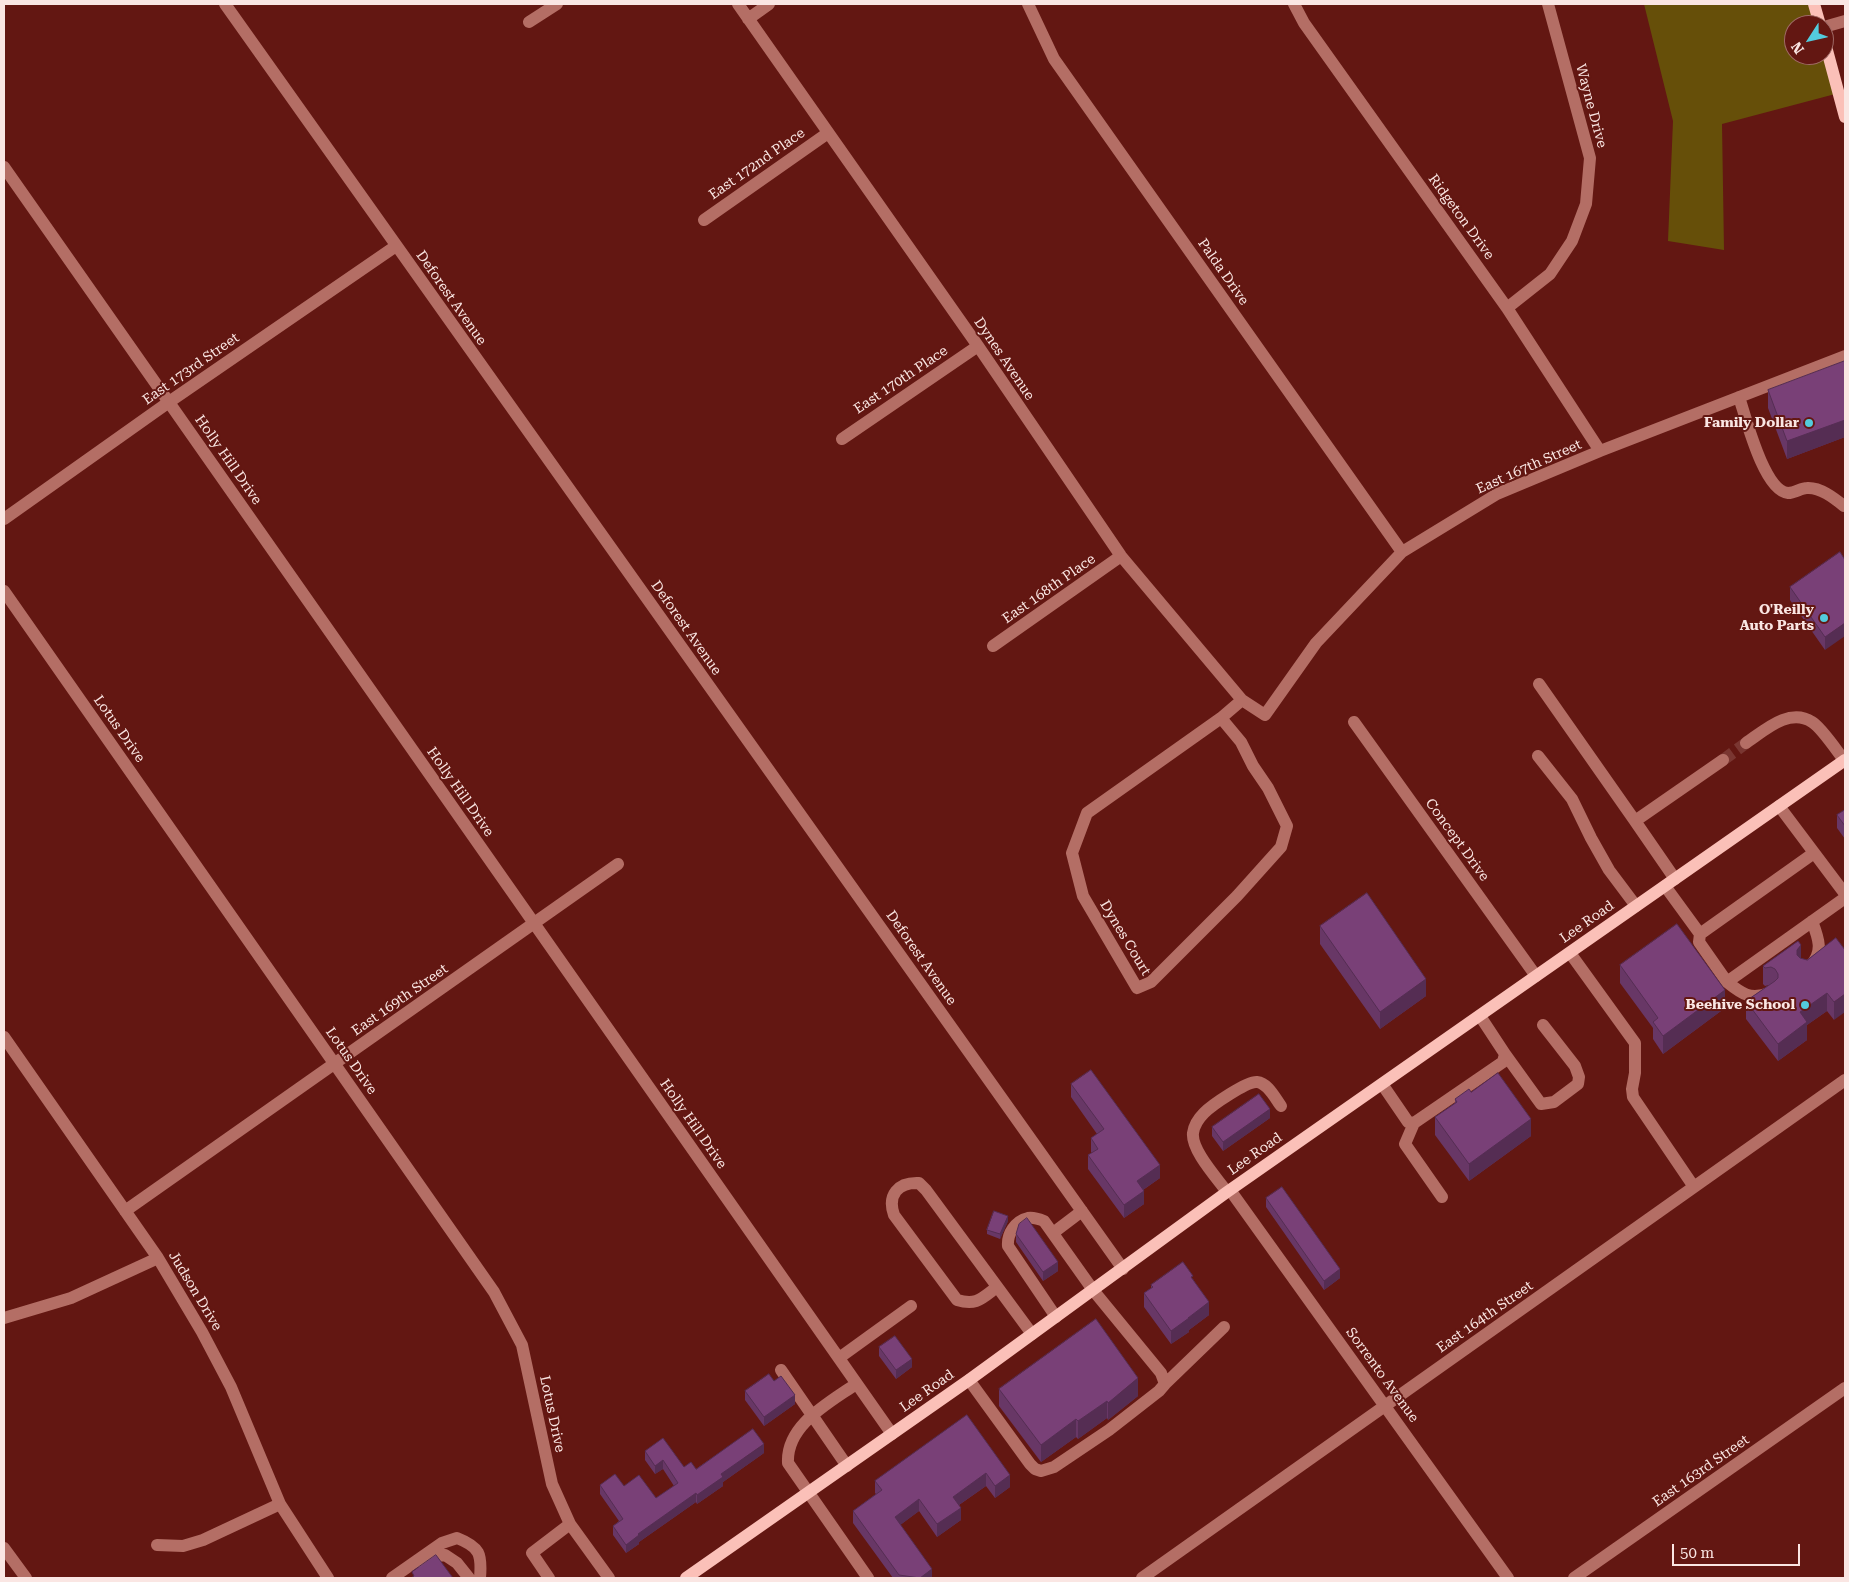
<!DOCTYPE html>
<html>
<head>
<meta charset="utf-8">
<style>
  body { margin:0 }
  #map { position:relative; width:1849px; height:1582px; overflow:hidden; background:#631712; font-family:"Roboto Serif",serif }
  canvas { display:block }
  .frame { position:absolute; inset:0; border:5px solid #fae6e3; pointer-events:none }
  .north { position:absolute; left:1784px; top:15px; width:50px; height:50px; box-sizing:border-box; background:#631712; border:1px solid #9f6a66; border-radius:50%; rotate:235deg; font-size:14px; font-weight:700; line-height:20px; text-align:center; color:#fae6e3 }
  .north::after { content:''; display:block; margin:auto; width:18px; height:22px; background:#53cbdc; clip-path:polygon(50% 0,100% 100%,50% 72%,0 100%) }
  .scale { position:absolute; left:1672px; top:1544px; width:128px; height:22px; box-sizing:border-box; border:2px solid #fae6e3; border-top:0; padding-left:6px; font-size:15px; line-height:18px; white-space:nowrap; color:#fae6e3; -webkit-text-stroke:4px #631712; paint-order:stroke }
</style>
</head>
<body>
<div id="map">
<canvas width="1849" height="1582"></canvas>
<div class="frame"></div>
<div class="north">N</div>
<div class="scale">50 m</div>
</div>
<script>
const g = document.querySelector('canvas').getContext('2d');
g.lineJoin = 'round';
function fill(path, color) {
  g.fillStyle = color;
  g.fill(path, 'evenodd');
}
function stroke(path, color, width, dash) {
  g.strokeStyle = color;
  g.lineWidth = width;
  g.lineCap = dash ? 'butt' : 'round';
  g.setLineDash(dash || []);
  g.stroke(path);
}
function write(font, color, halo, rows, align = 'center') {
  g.font = font + ' "Roboto Serif",serif';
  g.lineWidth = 4;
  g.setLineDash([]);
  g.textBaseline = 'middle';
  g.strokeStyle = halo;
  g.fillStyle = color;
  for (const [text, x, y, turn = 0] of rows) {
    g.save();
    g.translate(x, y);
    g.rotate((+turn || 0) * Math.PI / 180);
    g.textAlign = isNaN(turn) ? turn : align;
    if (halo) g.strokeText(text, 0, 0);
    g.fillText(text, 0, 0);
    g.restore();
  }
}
fill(new Path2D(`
  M 1644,4 L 1814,4 L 1820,25 L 1794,25 L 1794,55 L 1824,55 L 1839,93 L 1722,124 L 1724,250 L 1668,241 L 1673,121 Z`), '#664f09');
stroke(new Path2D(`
  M 1723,760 L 1746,743`), '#7a3631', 12, [12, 6]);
stroke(new Path2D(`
  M 225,4 L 1123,1269
  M 738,4 L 978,346 L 1121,556 L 1242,700 L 1265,715 L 1316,643 L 1402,552 L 1497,494 L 1600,451 L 1845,356
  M 1028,4 L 1054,59 L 1402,552
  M 1294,4 L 1304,23 L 1507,308 L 1600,451
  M 748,19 L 769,4
  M 529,22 L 557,4
  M 1824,27 L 1845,21
  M 4,167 L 892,1434
  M 704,220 L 828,133
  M 1507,308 L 1550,274 L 1572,241 L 1586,204 L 1590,158 L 1548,4
  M 1739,397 C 1746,418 1764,491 1788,493 C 1795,493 1801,488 1807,488 C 1820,487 1834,498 1844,506
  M 842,439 L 978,346
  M 4,519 L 169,402 L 396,246
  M 4,591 L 494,1292 L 522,1345 L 552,1484 L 570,1524 L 609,1578
  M 993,646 L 1121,556
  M 1539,684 L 1635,821
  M 1221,718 L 1241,742 L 1253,766 L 1268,788 L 1287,826 L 1281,847 L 1237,896 L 1151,982 L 1137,988 L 1083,896 L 1072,853 L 1087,813 L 1221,718 L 1242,700
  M 1354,722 L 1536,976
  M 1746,743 C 1764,731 1789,707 1812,722 C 1821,727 1837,751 1844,760
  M 1538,756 L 1572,799 L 1591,838 L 1609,870 L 1636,906
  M 1779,806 L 1845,894
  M 1814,853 L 1700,934 L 1699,942 L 1727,982 L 1845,898
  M 1675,879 L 1635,821 L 1723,760
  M 1665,886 L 1700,934
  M 1570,953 L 1635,1043 L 1635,1073 L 1632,1089 L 1633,1097 L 1694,1187
  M 1811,965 C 1824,951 1818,937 1812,921
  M 1727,982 C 1742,994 1750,1000 1770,993
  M 4,1037 L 158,1258 L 202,1332 L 231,1387 L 280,1504 L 328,1578
  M 1505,1054 L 1541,1104 L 1554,1102 L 1578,1084 L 1579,1077 L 1575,1066 L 1543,1025
  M 1382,1084 L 1408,1122 L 1414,1123 L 1503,1062 L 1505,1054 L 1480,1016
  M 1414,1123 L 1405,1144 L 1442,1197
  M 1230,1190 L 1508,1578
  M 1227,1192 C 1217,1178 1191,1150 1193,1133 C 1194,1126 1199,1118 1204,1113 C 1212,1105 1247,1081 1257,1082 C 1268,1083 1275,1098 1281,1106
  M 125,1211 L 618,864
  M 1053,1233 L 1082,1211
  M 997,1287 C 982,1298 977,1306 957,1300 L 894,1215 C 887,1195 898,1182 919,1183 L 926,1190 L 1032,1334
  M 4,1318 L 71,1298 L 158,1258
  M 839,1358 L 911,1306
  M 781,1370 L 847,1466
  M 969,1380 L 1030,1464 L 1035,1469 L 1041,1471 L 1054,1467 L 1109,1430 L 1159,1391 L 1165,1384 L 1161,1373 L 1093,1290 L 1044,1221 C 1039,1219 1033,1217 1028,1218 C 1015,1221 1007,1234 1008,1246 L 1056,1317
  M 856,1384 C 829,1403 786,1425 788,1463 L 868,1578
  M 1165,1384 L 1224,1327
  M 157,1545 L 183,1546 L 203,1540 L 280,1504
  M 4,1548 L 26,1578
  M 424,1565 L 437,1556 L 445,1555 L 457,1563 L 469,1578
  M 392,1578 L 442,1543 L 457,1538 C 480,1547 482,1554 480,1578
  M 549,1578 L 532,1553 L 570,1524
  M 1142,1578 L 1845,1080
  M 1574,1578 L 1845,1388`), '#b46e65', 12);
stroke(new Path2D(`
  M 1814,4 L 1820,25
  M 1824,39 L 1845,117
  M 686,1578 L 969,1380 L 1227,1192 L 1845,760`), '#fbc0b8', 12);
fill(new Path2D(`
  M 1845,361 L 1845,437 L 1787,459 L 1768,408 L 1768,390 Z
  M 1845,560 L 1825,650 L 1790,600 L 1790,587 Z
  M 1845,810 L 1845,839 L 1837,828 L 1837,815 Z
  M 1320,926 L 1426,996 L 1380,1029 L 1320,944 Z
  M 1836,938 L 1834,1020 L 1827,1011 L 1807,1025 L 1807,1040 L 1778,1061 L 1746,1019 L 1746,1001 L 1769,985 L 1765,986 L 1763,984 L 1763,966 L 1801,959 L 1807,960 Z
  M 1620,965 L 1725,1008 L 1663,1054 L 1653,1039 L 1653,1028 L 1620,983 Z
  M 1071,1084 L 1160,1178 L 1143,1190 L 1144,1204 L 1124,1218 L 1088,1169 L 1088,1155 L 1092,1153 L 1091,1152 L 1091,1138 L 1097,1134 L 1071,1097 Z
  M 1471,1092 L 1531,1136 L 1469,1181 L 1435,1135 L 1435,1117 L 1455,1103 L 1455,1099 Z
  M 1270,1118 L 1223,1151 L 1212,1136 L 1212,1127 Z
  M 1266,1198 L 1340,1278 L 1324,1290 L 1266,1207 Z
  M 1008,1221 L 1000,1239 L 987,1234 L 987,1230 Z
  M 1016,1234 L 1058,1271 L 1043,1281 L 1016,1242 Z
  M 1193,1279 L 1209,1315 L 1189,1330 L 1189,1332 L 1171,1344 L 1144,1307 L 1144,1293 L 1151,1288 L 1151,1285 Z
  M 879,1347 L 912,1367 L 896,1379 L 879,1356 Z
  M 774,1381 L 795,1404 L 764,1426 L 745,1400 L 745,1391 Z
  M 999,1389 L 1138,1396 L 1108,1420 L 1107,1418 L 1078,1439 L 1076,1437 L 1041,1462 L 999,1406 Z
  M 967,1415 L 1010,1487 L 995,1498 L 986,1486 L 959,1505 L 961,1520 L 937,1537 L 919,1511 L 900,1525 L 932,1578 L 893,1578 L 853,1523 L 853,1511 L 876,1494 L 875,1493 L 875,1481 Z
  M 645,1451 L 684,1467 L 696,1469 L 764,1453 L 723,1482 L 723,1486 L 697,1504 L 696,1502 L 639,1542 L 639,1544 L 626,1553 L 613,1535 L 613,1526 L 619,1521 L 600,1494 L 600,1485 L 624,1486 L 656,1498 L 674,1486 L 663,1469 L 655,1474 L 645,1460 Z`), '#683766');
fill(new Path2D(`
  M 1845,420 L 1845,437 L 1787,459 L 1787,441 Z
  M 1845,623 L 1845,636 L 1825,650 L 1825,637 Z
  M 1801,945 L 1801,963 L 1797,967 L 1797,950 Z
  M 1426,979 L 1426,996 L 1380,1029 L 1380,1012 Z
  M 1725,990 L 1725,1008 L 1663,1054 L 1663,1036 Z
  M 1827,993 L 1827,1011 L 1807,1025 L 1807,1040 L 1778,1061 L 1778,1044 L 1800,1012 Z
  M 1845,994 L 1845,1012 L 1834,1020 L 1834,1002 Z
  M 1270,1109 L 1270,1118 L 1223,1151 L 1223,1142 Z
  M 1531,1119 L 1531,1136 L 1469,1181 L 1469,1164 Z
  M 1160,1165 L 1160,1178 L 1137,1194 L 1137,1181 Z
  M 1144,1191 L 1144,1204 L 1124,1218 L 1124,1205 Z
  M 1008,1216 L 1008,1221 L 1000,1239 L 1000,1234 Z
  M 1058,1262 L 1058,1271 L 1043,1281 L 1043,1272 Z
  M 1340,1269 L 1340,1278 L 1324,1290 L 1324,1281 Z
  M 1209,1302 L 1209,1315 L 1189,1330 L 1189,1332 L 1171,1344 L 1171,1331 Z
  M 912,1359 L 912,1367 L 896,1379 L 896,1370 Z
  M 1138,1378 L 1138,1396 L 1108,1420 L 1108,1403 Z
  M 795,1395 L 795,1404 L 764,1426 L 764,1417 Z
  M 1107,1401 L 1107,1418 L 1078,1439 L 1078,1421 Z
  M 1076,1419 L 1076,1437 L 1041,1462 L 1041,1445 Z
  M 764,1444 L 764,1453 L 723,1482 L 723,1486 L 697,1504 L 697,1495 L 721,1474 Z
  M 663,1460 L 663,1469 L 655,1474 L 655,1466 Z
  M 986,1473 L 986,1486 L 953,1509 L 953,1497 Z
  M 1010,1475 L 1010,1487 L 995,1498 L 995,1486 Z
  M 696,1493 L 696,1502 L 639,1542 L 639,1544 L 626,1553 L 626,1545 L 638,1534 Z
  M 919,1499 L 919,1511 L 895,1529 L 895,1517 Z
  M 961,1508 L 961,1520 L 937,1537 L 937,1524 Z
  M 932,1569 L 932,1578 L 920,1578 Z`), '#552d53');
const building = new Path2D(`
  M 1845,361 L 1845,420 L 1787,441 L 1768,390 Z
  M 1840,552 L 1845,560 L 1845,623 L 1825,637 L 1790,587 Z
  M 1845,810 L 1845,826 L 1837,815 Z
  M 1367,893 L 1426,979 L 1380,1012 L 1320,926 Z
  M 1677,924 L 1725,990 L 1663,1036 L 1653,1022 L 1658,1018 L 1620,965 Z
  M 1836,938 L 1845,950 L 1845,994 L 1834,1002 L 1827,993 L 1800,1012 L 1807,1022 L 1778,1044 L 1746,1001 L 1775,981 L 1778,978 L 1778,974 L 1775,969 L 1771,967 L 1765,968 L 1763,966 L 1798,941 L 1801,945 L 1797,950 L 1797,955 L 1800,958 L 1807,960 Z
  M 1091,1070 L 1160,1165 L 1137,1181 L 1144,1191 L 1124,1205 L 1088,1155 L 1098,1149 L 1091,1138 L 1104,1129 L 1071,1084 Z
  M 1498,1073 L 1531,1119 L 1469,1164 L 1435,1117 L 1457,1102 L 1455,1099 L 1469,1089 L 1471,1092 Z
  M 1259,1094 L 1270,1109 L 1223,1142 L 1212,1127 Z
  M 1282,1187 L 1340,1269 L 1324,1281 L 1266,1198 Z
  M 994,1211 L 1008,1216 L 1000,1234 L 987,1230 Z
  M 1027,1218 L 1058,1262 L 1043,1272 L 1016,1234 L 1019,1224 Z
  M 1183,1262 L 1193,1276 L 1191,1277 L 1209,1302 L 1188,1318 L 1189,1318 L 1171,1331 L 1144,1293 L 1153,1287 L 1151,1285 Z
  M 1096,1319 L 1138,1378 L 1108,1403 L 1107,1401 L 1078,1421 L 1076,1419 L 1041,1445 L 999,1389 Z
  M 895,1336 L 912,1359 L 896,1370 L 879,1347 Z
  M 769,1374 L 774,1381 L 781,1376 L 795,1395 L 764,1417 L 745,1391 Z
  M 967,1415 L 1010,1475 L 995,1486 L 986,1473 L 953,1497 L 961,1508 L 937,1524 L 919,1499 L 895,1517 L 932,1569 L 920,1578 L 899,1575 L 853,1511 L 882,1490 L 875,1481 Z
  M 753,1429 L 764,1444 L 721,1474 L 723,1477 L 697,1495 L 696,1493 L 638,1534 L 639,1535 L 626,1545 L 613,1526 L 623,1519 L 600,1485 L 615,1474 L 624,1486 L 639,1475 L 656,1498 L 678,1483 L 663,1460 L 655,1466 L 645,1451 L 663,1438 L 684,1467 L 691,1462 L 696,1469 Z
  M 436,1555 L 453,1578 L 411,1578 L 414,1576 L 412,1572 Z`);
fill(building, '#794077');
stroke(building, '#552d53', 1);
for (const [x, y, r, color] of [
  [1809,423,5,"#53cbdc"],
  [1824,618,5,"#53cbdc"],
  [1805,1005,5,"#53cbdc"]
]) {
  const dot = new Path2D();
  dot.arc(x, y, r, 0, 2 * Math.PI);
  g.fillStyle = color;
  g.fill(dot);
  stroke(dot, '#631712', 2);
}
write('14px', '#fae6e3', '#631712', [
  ["Wayne Drive",1591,106,75],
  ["East 172nd Place",757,164,-35],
  ["Ridgeton Drive",1461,217,54],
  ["Palda Drive",1223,272,55],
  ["Deforest Avenue",451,298,55],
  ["Dynes Avenue",1004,359,56],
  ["East 173rd Street",191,369,-35],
  ["East 170th Place",901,380,-34],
  ["Holly Hill Drive",228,460,55],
  ["East 167th Street",1529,467,-24],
  ["East 168th Place",1049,589,-35],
  ["Deforest Avenue",686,628,55],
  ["Lotus Drive",119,729,55],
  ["Holly Hill Drive",460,792,55],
  ["Concept Drive",1457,840,54],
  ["Lee Road",1587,922,-35],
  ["Dynes Court",1125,938,59],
  ["Deforest Avenue",921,958,55],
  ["East 169th Street",400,1000,-35],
  ["Lotus Drive",351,1061,55],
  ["Holly Hill Drive",693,1124,55],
  ["Lee Road",1255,1154,-35],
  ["Judson Drive",195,1291,59],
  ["East 164th Street",1485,1317,-35],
  ["Sorrento Avenue",1382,1375,54],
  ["Lee Road",927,1391,-35],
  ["Lotus Drive",552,1414,78],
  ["East 163rd Street",1701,1471,-35]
]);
write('bold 14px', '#fae6e3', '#631712', [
  ["Family Dollar",1799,423],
  ["O'Reilly",1814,610],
  ["Auto Parts",1814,626],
  ["Beehive School",1795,1005]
], 'right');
</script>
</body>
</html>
